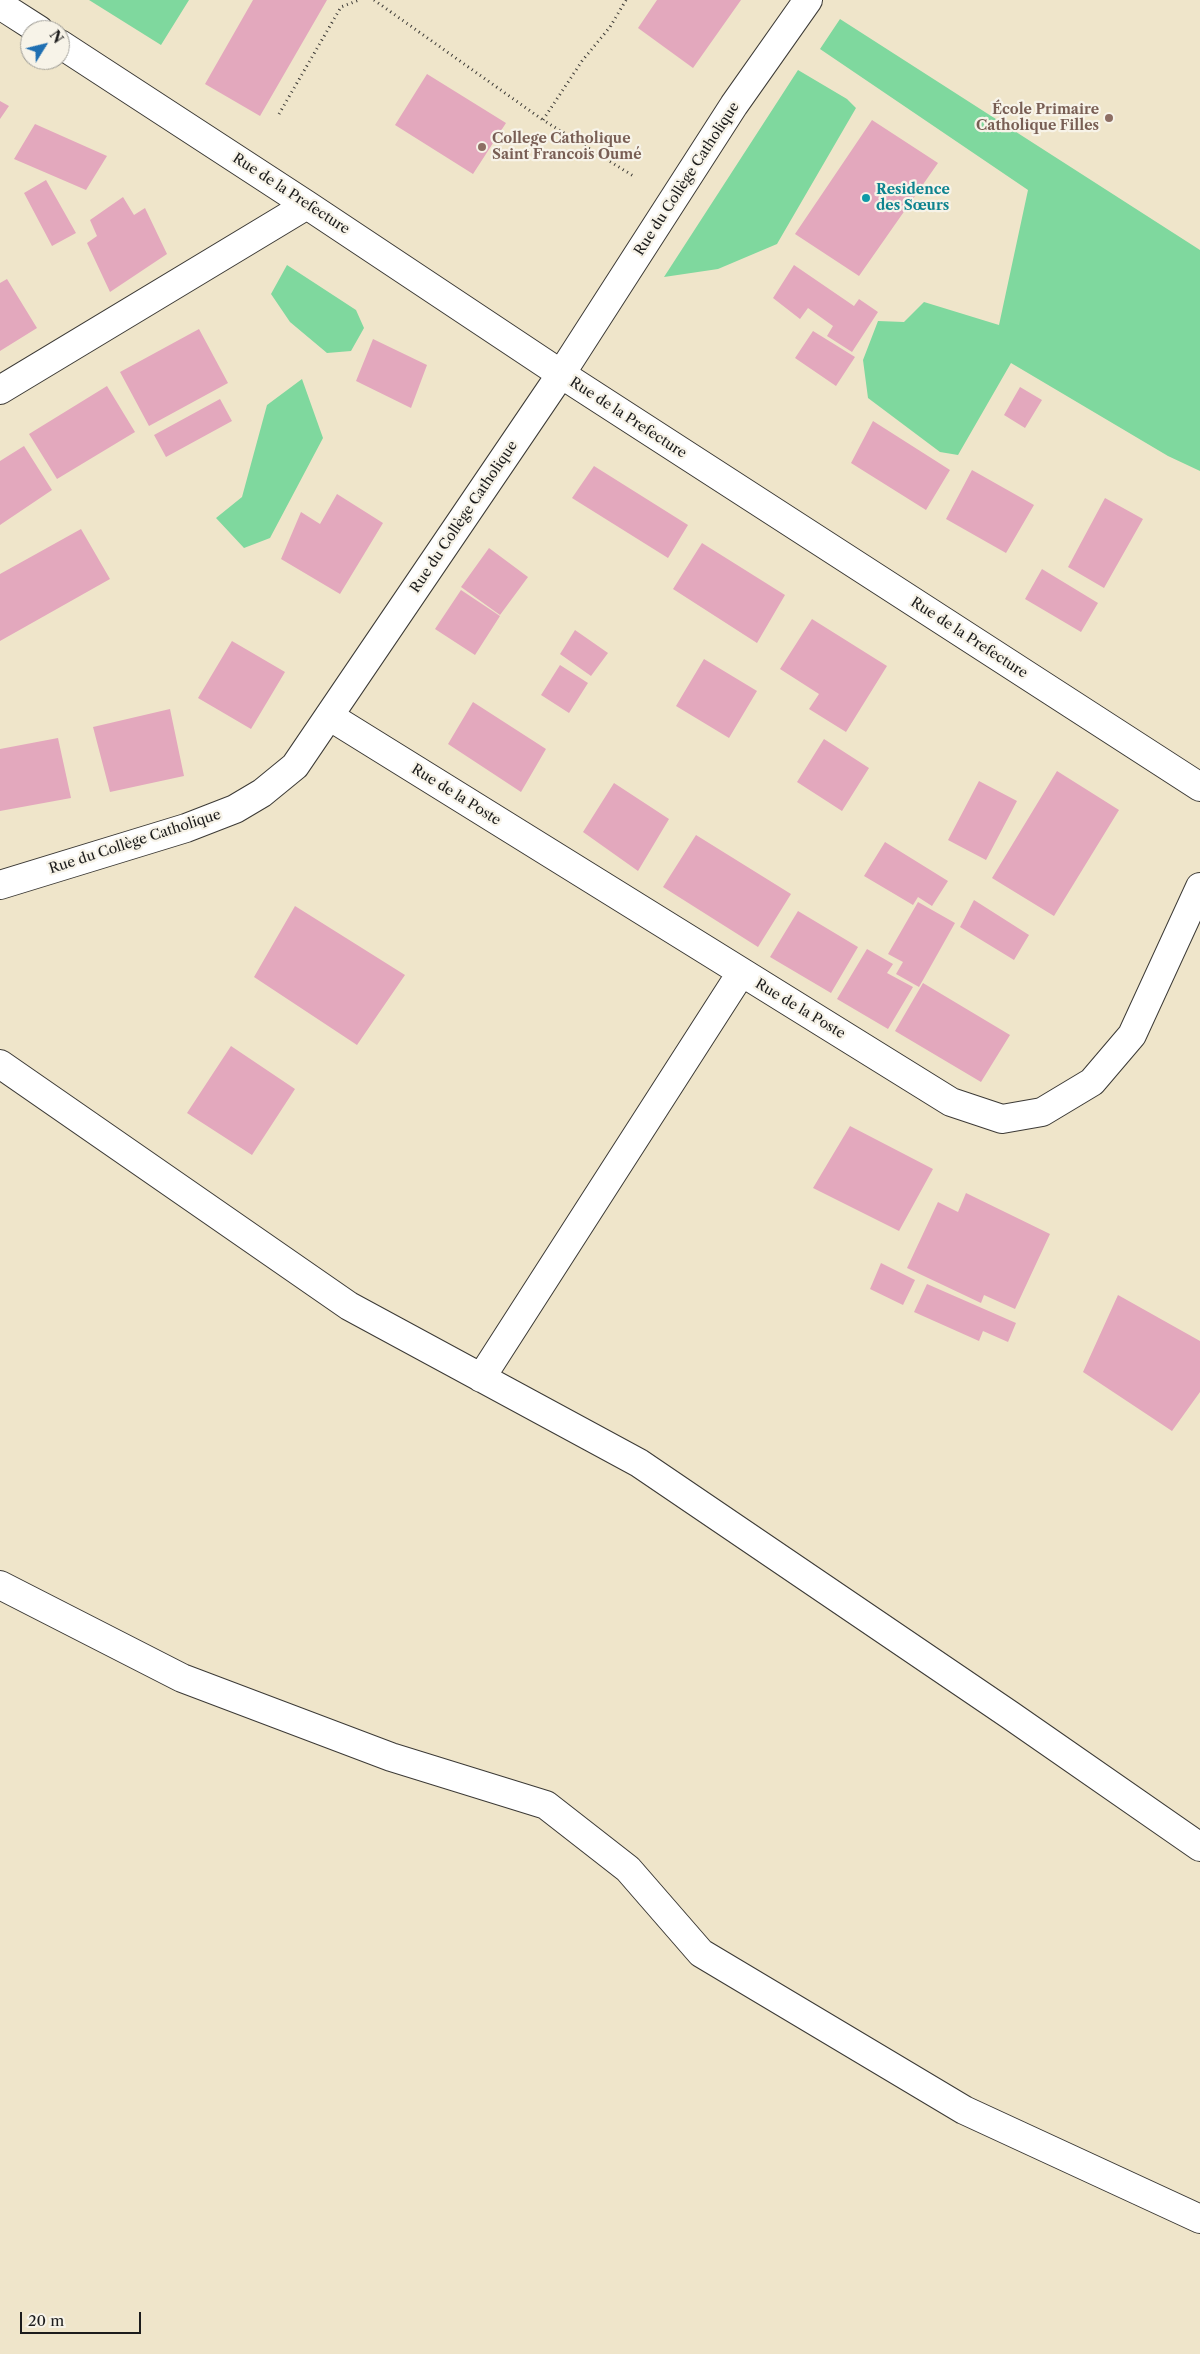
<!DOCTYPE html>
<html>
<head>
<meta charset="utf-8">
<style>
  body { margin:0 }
  #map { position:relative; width:1200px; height:2354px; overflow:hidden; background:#efe5ca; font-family:"Libre Caslon Text",serif }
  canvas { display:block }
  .north { position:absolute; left:20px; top:20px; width:50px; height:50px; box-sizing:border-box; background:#f7f3e8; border:1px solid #9f9d96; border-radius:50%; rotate:54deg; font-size:14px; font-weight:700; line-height:20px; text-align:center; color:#1c1c1c }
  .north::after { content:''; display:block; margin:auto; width:18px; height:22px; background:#1f6fb2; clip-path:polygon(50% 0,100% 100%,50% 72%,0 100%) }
  .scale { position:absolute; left:20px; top:2312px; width:121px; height:22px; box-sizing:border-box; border:2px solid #1c1c1c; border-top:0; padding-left:6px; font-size:15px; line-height:18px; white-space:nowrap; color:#1c1c1c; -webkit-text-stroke:4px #f7f3e8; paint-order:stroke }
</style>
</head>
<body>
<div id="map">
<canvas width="1200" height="2354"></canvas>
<div class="north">N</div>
<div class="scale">20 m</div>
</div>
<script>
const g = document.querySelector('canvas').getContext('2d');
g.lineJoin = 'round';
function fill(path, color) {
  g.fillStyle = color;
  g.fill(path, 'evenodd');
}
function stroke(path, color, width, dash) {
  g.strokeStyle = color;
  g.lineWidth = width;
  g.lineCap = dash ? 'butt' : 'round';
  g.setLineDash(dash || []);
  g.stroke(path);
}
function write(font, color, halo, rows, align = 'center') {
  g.font = font + ' "Libre Caslon Text",serif';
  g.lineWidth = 4.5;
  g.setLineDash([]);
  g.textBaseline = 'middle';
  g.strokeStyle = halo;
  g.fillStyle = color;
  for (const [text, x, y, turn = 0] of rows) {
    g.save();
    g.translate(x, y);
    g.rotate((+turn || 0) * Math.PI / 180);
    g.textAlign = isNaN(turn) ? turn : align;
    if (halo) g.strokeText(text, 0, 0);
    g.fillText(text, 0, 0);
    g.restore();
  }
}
fill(new Path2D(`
  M 89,0 L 189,0 L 161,45 Z
  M 840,19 L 1200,250 L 1200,471 L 1168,456 L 1011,363 L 958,455 L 940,452 L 868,398 L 863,360 L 878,321 L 904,322 L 924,302 L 999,325 L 1028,190 L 820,49 Z
  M 798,70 L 847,99 L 856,108 L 777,244 L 718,269 L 664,277 Z
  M 287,265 L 356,310 L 364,328 L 351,351 L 327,353 L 290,322 L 271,294 Z
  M 302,379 L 323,438 L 270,538 L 244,548 L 216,518 L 242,497 L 267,405 Z`), '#7fd89e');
fill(new Path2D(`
  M 253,0 L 327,0 L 260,116 L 205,84 Z
  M 657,0 L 741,0 L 693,68 L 638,28 Z
  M 427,74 L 506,123 L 473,174 L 395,125 Z
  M 0,101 L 9,106 L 0,119 Z
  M 872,120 L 938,163 L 859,276 L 795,234 Z
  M 35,124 L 107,156 L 86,190 L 14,159 Z
  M 46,180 L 76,233 L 52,246 L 24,193 Z
  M 123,197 L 134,215 L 145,208 L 167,254 L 110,292 L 87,243 L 97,236 L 90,220 Z
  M 794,265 L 854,306 L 859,299 L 878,312 L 852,352 L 827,336 L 833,326 L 808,308 L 800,319 L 773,298 Z
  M 7,279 L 37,328 L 0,351 L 0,283 Z
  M 199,329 L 228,383 L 149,426 L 120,372 Z
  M 813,331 L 855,357 L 836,386 L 795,358 Z
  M 373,339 L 427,365 L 411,408 L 356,381 Z
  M 107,386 L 135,432 L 57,479 L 29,434 Z
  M 1020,387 L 1042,400 L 1025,428 L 1004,415 Z
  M 220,399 L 232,421 L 166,457 L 154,435 Z
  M 873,421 L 950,470 L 926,510 L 851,463 Z
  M 24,446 L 52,490 L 0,525 L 0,461 Z
  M 594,466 L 688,525 L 668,558 L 572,498 Z
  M 972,470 L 1034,505 L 1006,553 L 946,519 Z
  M 337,494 L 383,523 L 340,594 L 281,559 L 301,512 L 320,524 Z
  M 1105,498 L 1143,519 L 1104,588 L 1068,567 Z
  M 81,529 L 110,579 L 0,641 L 0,574 Z
  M 702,543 L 785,595 L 757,643 L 673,589 Z
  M 489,548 L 528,577 L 500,615 L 461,587 Z
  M 1042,569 L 1098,603 L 1081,632 L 1025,599 Z
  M 461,590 L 500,616 L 475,655 L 435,629 Z
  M 812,619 L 887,666 L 846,732 L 809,709 L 819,694 L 780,669 Z
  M 575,630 L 608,653 L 591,676 L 560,654 Z
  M 232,641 L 285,672 L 251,729 L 198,698 Z
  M 704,659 L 757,691 L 729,738 L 676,706 Z
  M 560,665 L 588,683 L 569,713 L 541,695 Z
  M 473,702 L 546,749 L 521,792 L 448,744 Z
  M 170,709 L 184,776 L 110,792 L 93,727 Z
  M 58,738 L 71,798 L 0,811 L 0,749 Z
  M 824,739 L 869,768 L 842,811 L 797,782 Z
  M 1057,771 L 1119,810 L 1054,916 L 992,878 Z
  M 979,781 L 1017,801 L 986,860 L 948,840 Z
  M 614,783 L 669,819 L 638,871 L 583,832 Z
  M 696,835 L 791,894 L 758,947 L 663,887 Z
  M 885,842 L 948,881 L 932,906 L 918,897 L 913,905 L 864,876 Z
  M 974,900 L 1029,935 L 1014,960 L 960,927 Z
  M 918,902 L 955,923 L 919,987 L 896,974 L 903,962 L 888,954 Z
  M 295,906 L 405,975 L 357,1045 L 254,977 Z
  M 798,911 L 858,947 L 831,993 L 770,957 Z
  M 867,949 L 893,964 L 887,973 L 913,987 L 888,1029 L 837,999 Z
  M 923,983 L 1010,1035 L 981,1082 L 895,1031 Z
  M 231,1046 L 295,1089 L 252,1155 L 187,1113 Z
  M 850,1126 L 933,1169 L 899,1231 L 813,1188 Z
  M 966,1193 L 1050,1234 L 1015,1309 L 984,1295 L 981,1303 L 907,1268 L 938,1202 L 958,1212 Z
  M 881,1263 L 915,1280 L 903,1305 L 870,1289 Z
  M 927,1284 L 1016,1323 L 1008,1342 L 983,1331 L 979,1341 L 914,1312 Z
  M 1118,1295 L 1200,1341 L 1200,1392 L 1172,1431 L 1083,1372 Z`), '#e3a8bd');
const minor = new Path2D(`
  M 0,5 L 39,30
  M 60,44 L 307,205 L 561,374 L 1200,787
  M 0,390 L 307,205
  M 329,716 L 951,1102 L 1002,1119 L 1042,1112 L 1092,1082 L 1132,1035 L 1200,887
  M 0,885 L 186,828 L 235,809 L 262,793 L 295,766 L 561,374 L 734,105 L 808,0
  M 0,1064 L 349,1306 L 639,1463 L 1010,1715 L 1200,1847
  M 481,1378 L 741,973
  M 0,1585 L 182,1678 L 391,1757 L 546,1805 L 628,1869 L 701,1953 L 964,2110 L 1200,2219`);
stroke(minor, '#3c3a36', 30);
stroke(new Path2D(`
  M 374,0 L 543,120
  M 626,0 L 610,27 L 582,61 L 543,120 L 635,177
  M 279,114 L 341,7 L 359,0`), '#3c3a36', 3, [1, 4]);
stroke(minor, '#fff', 28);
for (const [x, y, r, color] of [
  [1109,118,5,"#8d6e63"],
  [482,147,5,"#8d6e63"],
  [866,198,5,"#0f9aa8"]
]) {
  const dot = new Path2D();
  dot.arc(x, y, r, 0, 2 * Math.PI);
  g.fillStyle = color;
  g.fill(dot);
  stroke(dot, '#f7f3e8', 2);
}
write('bold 14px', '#785e54', '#f7f3e8', [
  ["École Primaire",1099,110],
  ["Catholique Filles",1099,126],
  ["College Catholique",492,139,"left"],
  ["Saint Francois Oumé",492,155,"left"]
], 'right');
write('14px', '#1c1c1c', '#f7f3e8', [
  ["Rue du Collège Catholique",687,179,-57],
  ["Rue de la Prefecture",291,194,33],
  ["Rue de la Prefecture",628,418,33],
  ["Rue du Collège Catholique",464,517,-56],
  ["Rue de la Prefecture",969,638,33],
  ["Rue de la Poste",456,795,32],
  ["Rue du Collège Catholique",135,842,-18],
  ["Rue de la Poste",800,1009,31]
]);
write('bold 14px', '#0d838f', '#f7f3e8', [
  ["Residence",876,190],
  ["des Sœurs",876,206]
], 'left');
</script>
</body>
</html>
